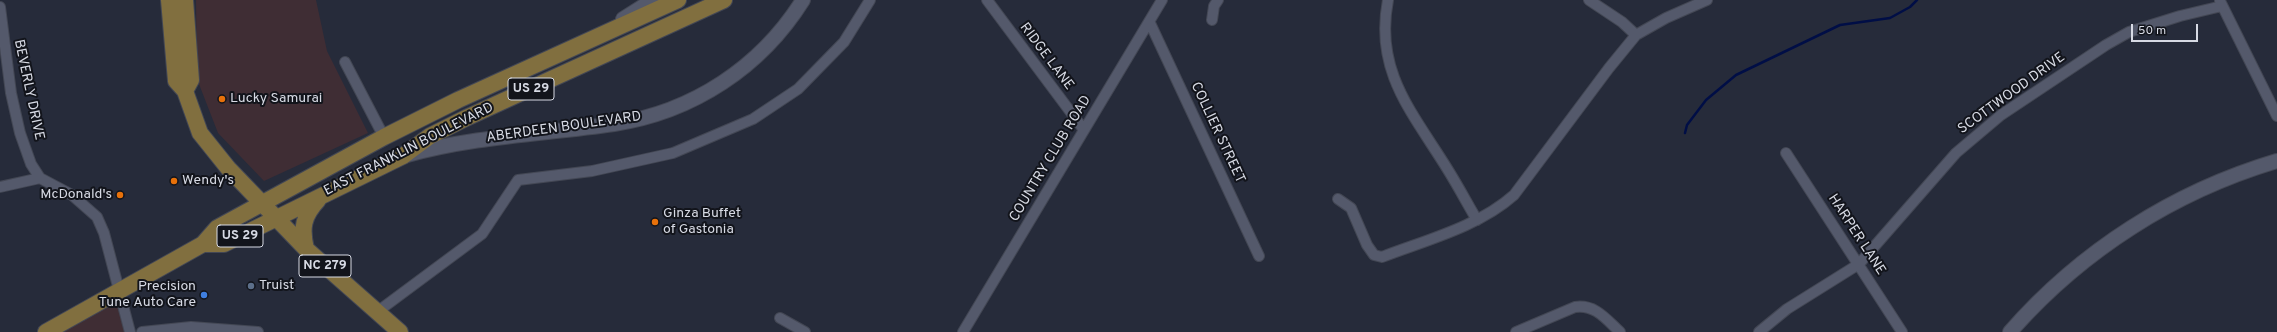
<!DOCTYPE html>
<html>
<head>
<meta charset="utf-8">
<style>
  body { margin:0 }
  #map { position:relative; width:2277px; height:332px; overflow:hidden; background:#262b3a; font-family:Overpass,sans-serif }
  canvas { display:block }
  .scale { position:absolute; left:2131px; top:24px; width:67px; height:18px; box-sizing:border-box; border:2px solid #d7dae4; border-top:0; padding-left:5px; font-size:12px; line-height:14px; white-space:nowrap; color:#d7dae4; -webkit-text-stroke:3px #12141b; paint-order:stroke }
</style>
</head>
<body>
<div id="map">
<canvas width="2277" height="332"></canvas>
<div class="scale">50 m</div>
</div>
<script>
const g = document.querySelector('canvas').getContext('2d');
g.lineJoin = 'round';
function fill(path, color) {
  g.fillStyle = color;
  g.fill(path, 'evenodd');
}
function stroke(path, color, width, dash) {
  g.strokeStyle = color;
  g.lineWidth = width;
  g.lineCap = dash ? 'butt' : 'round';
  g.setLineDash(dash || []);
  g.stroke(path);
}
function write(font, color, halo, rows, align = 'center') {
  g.font = font + ' Overpass,sans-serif';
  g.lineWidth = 4;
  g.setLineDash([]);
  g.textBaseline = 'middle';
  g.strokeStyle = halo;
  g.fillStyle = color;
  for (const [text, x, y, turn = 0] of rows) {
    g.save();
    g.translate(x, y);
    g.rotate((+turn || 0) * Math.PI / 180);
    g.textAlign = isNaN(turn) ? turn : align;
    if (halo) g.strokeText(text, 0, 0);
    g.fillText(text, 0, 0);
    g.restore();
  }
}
fill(new Path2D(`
  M 196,0 L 316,0 L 327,51 L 368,133 L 264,181 L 218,133 L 197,79 Z
  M 119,291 L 130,332 L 46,332 Z`), '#3f2d34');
stroke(new Path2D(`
  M 1685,133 L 1687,125 L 1706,100 L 1736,75 L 1840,25 L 1890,18 L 1910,7 L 1917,0`), '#000e46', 2.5);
const minor = new Path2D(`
  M 987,0 L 1084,130
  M 1388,0 C 1374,72 1413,113 1448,170 C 1458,186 1467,203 1477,220
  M 1589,0 L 1622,22 L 1636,35 L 1666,18 L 1707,0
  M 2220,1 L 2277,116
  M 0,7 L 11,93 L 20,133 L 31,164 L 40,178 L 72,195 L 97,217 L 104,233 L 130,332
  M 1212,20 L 1214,6 L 1218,0
  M 1150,23 L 1259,256
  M 345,62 L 384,137
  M 1786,153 L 1902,332
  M 0,187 L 40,178
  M 1338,199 L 1351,208 L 1367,245 L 1374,255 L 1382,257 C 1426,240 1478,227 1514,195 L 1609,68 L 1636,35
  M 377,312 L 482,234 L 518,180 L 592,171 L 673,153 L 753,119 L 798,89 L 844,42 L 870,0
  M 780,318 L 805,332
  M 142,332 L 191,327 L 258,332
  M 963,332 L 1162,0
  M 1516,332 L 1575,307 C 1595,304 1606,319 1620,332
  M 1759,332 L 1787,309 L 1859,264 L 1956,153 L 2001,115 L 2106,45 L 2129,32 L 2180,16 L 2222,6`);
const secondary = new Path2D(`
  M 623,19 L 653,0
  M 407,155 C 475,136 545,134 614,124 C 693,112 761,67 803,0
  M 2010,332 C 2081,251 2173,192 2277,161`);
const primary = new Path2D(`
  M 169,0 L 176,81 L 185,91 L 200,133 L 228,168 L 306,249 L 400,332
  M 185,0 L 191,80 L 185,91
  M 203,244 L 224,244 L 403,156 L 430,136 L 466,118 L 724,0
  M 306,249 C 301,228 303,216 318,200
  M 46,332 L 203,244 L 217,228 L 384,137 L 458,100 L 678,0`);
stroke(minor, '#434754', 12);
stroke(secondary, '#434754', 16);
stroke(primary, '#434754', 18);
stroke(minor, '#54596b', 10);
stroke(secondary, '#54596b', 14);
stroke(primary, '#816f3f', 16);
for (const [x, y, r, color] of [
  [222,99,4,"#e8710a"],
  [174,181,4,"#e8710a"],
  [120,195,4,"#e8710a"],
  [655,222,4,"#e8710a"],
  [251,286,4,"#5c6f8a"],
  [204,295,4,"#3f7fe0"]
]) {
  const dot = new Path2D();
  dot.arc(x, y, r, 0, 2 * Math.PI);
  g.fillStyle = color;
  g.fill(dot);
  stroke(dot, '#12141b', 1.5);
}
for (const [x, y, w] of [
  [531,89,46],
  [240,236,46],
  [325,266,52]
]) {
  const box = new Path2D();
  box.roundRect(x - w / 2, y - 11, w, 22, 3);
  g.fillStyle = '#12141b';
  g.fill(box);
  stroke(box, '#d7dae4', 1);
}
write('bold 13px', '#d7dae4', null, [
  ["US 29",531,89],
  ["US 29",240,236],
  ["NC 279",325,266]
]);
write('14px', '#d7dae4', '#12141b', [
  ["RIDGE LANE",1046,57,53],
  ["BEVERLY DRIVE",28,90,78],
  ["SCOTTWOOD DRIVE",2012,94,-36],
  ["ABERDEEN BOULEVARD",564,128,-8],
  ["COLLIER STREET",1217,133,65],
  ["EAST FRANKLIN BOULEVARD",409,150,-27],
  ["COUNTRY CLUB ROAD",1051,159,-59],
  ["HARPER LANE",1856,235,57]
]);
write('14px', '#d7dae4', '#12141b', [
  ["Lucky Samurai",230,99],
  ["Wendy's",182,181],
  ["McDonald's",112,195,"right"],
  ["Ginza Buffet",663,214],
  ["of Gastonia",663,230],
  ["Truist",259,286],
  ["Precision",196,287,"right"],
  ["Tune Auto Care",196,303,"right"]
], 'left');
</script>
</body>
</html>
